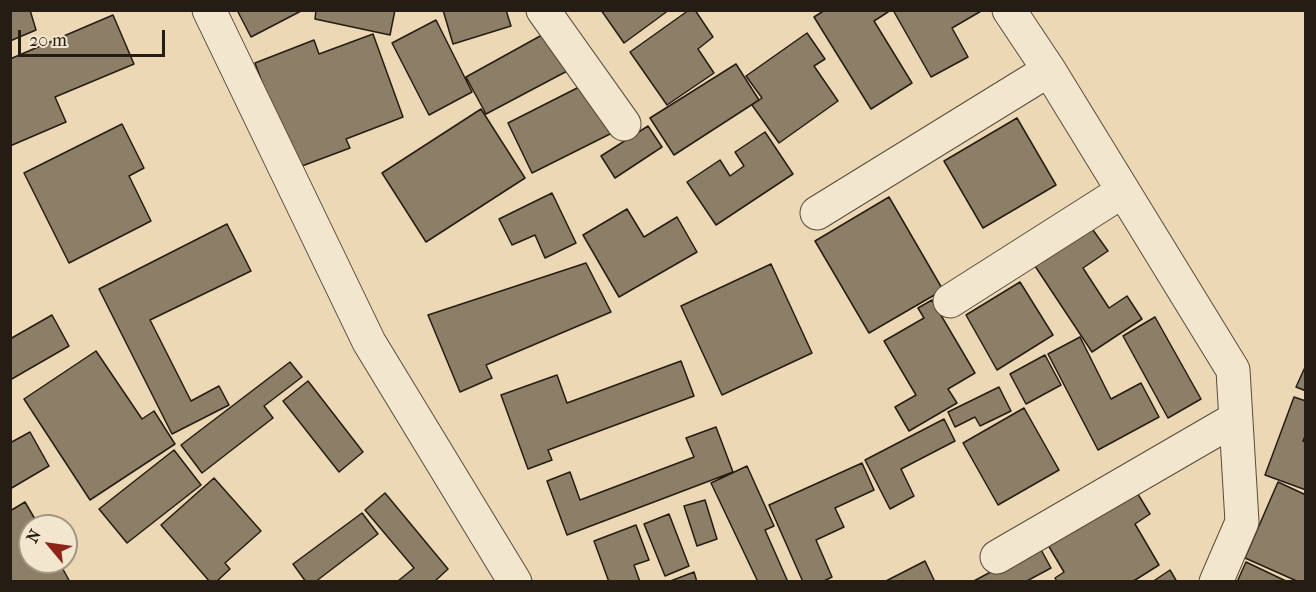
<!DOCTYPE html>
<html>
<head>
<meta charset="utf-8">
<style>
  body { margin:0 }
  #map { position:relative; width:1316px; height:592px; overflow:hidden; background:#ecd8b5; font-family:"IM FELL French Canon",serif }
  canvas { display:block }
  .frame { position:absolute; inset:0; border:12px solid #251d13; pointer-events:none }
  .north { position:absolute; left:18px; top:514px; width:60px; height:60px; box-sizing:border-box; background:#f3e6cf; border:2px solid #a19684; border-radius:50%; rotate:299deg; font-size:16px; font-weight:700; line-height:24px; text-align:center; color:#251d13 }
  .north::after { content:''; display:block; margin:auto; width:21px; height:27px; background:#8f2418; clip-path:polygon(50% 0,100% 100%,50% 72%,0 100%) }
  .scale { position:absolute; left:18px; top:30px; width:147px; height:27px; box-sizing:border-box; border:3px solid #251d13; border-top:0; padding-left:8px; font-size:18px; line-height:21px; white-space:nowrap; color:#251d13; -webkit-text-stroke:4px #f3e6cf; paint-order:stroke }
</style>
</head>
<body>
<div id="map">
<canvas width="1316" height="592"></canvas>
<div class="frame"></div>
<div class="north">N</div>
<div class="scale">20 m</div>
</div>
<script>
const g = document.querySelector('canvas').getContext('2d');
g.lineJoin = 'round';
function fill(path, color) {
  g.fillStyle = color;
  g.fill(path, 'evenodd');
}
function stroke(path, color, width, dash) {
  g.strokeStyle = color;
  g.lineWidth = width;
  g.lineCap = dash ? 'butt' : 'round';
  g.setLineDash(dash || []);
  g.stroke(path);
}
const building = new Path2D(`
  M 10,10 L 30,10 L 36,30 L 10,41 Z
  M 237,10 L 303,10 L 251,37 Z
  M 316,10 L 395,10 L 390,35 L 315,19 Z
  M 443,10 L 506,10 L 511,26 L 453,44 Z
  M 601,10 L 669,10 L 624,43 Z
  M 689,10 L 695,10 L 713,37 L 698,49 L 714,73 L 667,105 L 630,52 Z
  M 825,10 L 887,10 L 888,12 L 874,21 L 912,83 L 871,109 L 814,17 Z
  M 893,10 L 983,10 L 952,28 L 968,57 L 931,77 Z
  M 113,15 L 134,64 L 55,97 L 66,122 L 10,146 L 10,59 Z
  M 436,20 L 472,92 L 429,115 L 392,43 Z
  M 551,30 L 571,69 L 486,114 L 466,77 Z
  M 807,33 L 825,59 L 814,66 L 838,101 L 779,143 L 752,105 L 762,98 L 746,76 Z
  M 373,34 L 403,117 L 346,139 L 350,148 L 294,169 L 255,63 L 314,40 L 319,54 Z
  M 736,64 L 759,100 L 674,155 L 650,118 Z
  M 587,83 L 612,133 L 532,173 L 508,123 Z
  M 481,109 L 525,178 L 426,242 L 382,173 Z
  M 1017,118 L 1056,185 L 983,228 L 944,161 Z
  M 122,124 L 144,168 L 129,176 L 151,221 L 69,263 L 24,173 Z
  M 648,126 L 662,147 L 615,178 L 601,156 Z
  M 765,132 L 793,174 L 716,225 L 687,182 L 720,160 L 730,176 L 744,166 L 735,152 Z
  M 552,193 L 576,243 L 545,258 L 535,235 L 512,245 L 499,219 Z
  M 889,197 L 943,290 L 869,333 L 815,241 Z
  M 627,209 L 644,237 L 677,217 L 697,252 L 619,297 L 583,235 Z
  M 1088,223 L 1108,251 L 1083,268 L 1109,308 L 1127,296 L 1142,319 L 1092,352 L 1031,260 Z
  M 227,224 L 251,271 L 150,320 L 191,401 L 219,386 L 229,405 L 172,434 L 99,289 Z
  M 586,263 L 611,312 L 486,365 L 492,378 L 460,392 L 428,315 Z
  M 771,264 L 812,353 L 722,395 L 681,306 Z
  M 1020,282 L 1053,335 L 997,370 L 966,315 Z
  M 932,300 L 975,373 L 948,389 L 957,403 L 909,431 L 895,407 L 916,395 L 884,341 L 924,318 L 918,308 Z
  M 52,315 L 69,346 L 10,380 L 10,339 Z
  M 1155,317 L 1201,399 L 1168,418 L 1123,336 Z
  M 1080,337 L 1111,399 L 1141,383 L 1159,417 L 1098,450 L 1048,354 Z
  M 96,351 L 142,419 L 154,411 L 175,444 L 90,500 L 24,399 Z
  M 1045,355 L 1061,385 L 1026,404 L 1010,374 Z
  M 681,361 L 694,396 L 548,450 L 552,460 L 528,469 L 501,395 L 557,375 L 567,403 Z
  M 290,362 L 302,377 L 264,406 L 273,418 L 202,473 L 181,445 Z
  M 1306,365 L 1306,391 L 1296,387 Z
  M 308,381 L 363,452 L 339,472 L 283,401 Z
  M 999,387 L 1011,411 L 980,426 L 975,417 L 955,427 L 948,412 Z
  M 1294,397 L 1306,401 L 1306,434 L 1303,441 L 1306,442 L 1306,490 L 1265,475 Z
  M 1024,408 L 1059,470 L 998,505 L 963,443 Z
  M 944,419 L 955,441 L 901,469 L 914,496 L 890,509 L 865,460 Z
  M 716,427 L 733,472 L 567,535 L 547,481 L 570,472 L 580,500 L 694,457 L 686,438 Z
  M 30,432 L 49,466 L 10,489 L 10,443 Z
  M 174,450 L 201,485 L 127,543 L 99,509 Z
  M 862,463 L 874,490 L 835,508 L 844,527 L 816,540 L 832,577 L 822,582 L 803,582 L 769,505 Z
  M 747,466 L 774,526 L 765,530 L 788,582 L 758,582 L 711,483 Z
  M 214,478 L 261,531 L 225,563 L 230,569 L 216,582 L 210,582 L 161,525 Z
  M 1278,482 L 1306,495 L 1306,582 L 1299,582 L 1245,558 Z
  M 1136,491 L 1150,514 L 1135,524 L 1159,565 L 1132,582 L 1057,582 L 1055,578 L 1064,572 L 1048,545 Z
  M 385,493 L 448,569 L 434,582 L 398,581 L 414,568 L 365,510 Z
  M 705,500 L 717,539 L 697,546 L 684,506 Z
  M 25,502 L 39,526 L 30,526 L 30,562 L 59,562 L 70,582 L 10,582 L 10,511 Z
  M 362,513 L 378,534 L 315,582 L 306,582 L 293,564 Z
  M 669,514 L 689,566 L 665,576 L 644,524 Z
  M 636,525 L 649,560 L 634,565 L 640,582 L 609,582 L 594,541 Z
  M 1039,546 L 1051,568 L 1025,582 L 972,582 Z
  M 925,561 L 935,582 L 884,582 Z
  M 1246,562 L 1288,582 L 1237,582 Z
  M 1170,570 L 1177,582 L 1152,582 Z
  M 694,572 L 697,582 L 668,582 Z`);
fill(building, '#8c7e67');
stroke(building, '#251d13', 1.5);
const minor = new Path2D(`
  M 209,10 L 369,342 L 515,582
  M 543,10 L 624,124
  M 1009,10 L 1049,70 L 1233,370 L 1242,522 L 1216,582
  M 817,213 L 1049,70
  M 950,301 L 1123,191
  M 997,557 L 1235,419`);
stroke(minor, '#574c3c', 35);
stroke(minor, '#f3e6cf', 33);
</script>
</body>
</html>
